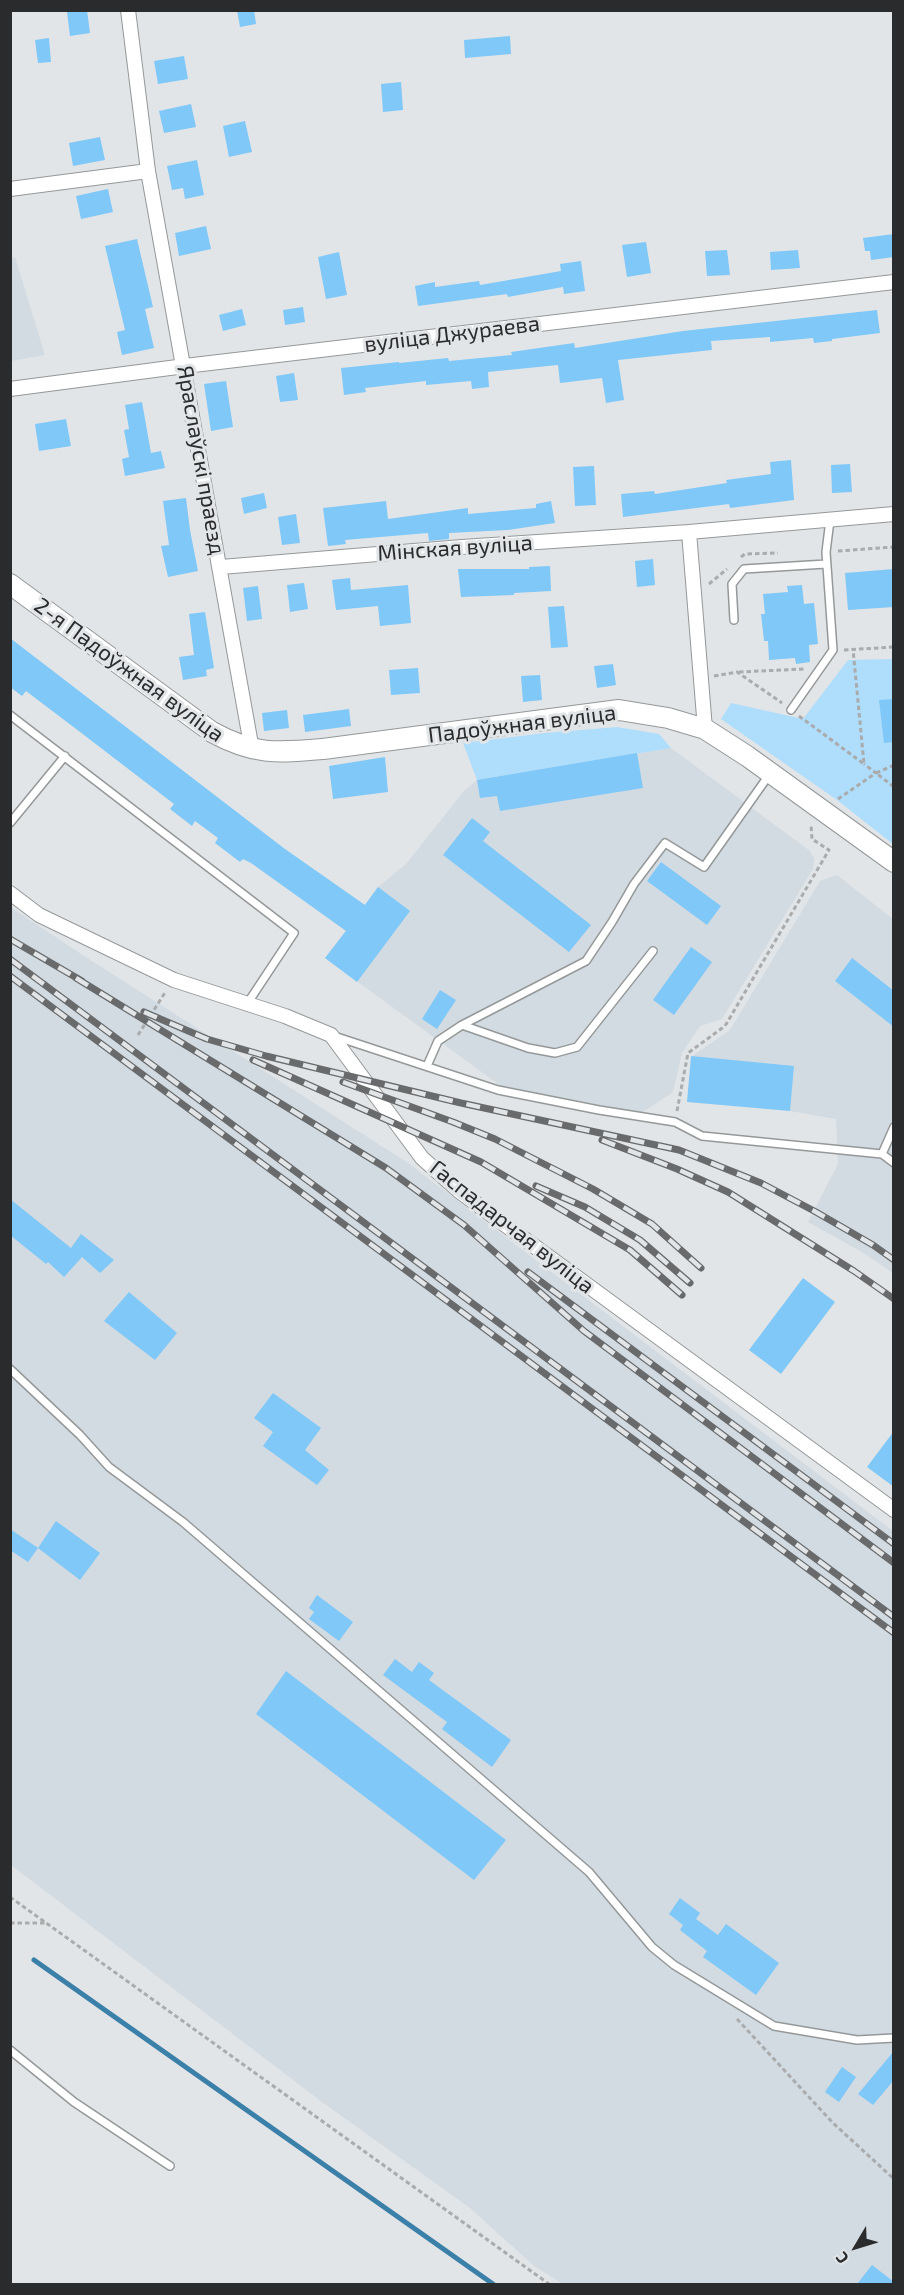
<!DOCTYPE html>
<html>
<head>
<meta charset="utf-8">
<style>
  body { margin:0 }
  #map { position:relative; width:904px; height:2295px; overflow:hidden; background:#e2e5e7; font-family:"Exo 2",sans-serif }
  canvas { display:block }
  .frame { position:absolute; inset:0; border:12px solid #2a2b2c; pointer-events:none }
  .north { position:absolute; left:826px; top:2217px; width:60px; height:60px; -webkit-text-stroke:4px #e2e5e7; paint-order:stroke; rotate:232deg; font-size:16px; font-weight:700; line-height:24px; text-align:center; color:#2a2b2c }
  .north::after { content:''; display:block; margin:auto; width:21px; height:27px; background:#2a2b2c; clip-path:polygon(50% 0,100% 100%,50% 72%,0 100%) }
</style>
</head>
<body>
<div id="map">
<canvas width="904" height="2295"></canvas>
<div class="frame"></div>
<div class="north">С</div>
</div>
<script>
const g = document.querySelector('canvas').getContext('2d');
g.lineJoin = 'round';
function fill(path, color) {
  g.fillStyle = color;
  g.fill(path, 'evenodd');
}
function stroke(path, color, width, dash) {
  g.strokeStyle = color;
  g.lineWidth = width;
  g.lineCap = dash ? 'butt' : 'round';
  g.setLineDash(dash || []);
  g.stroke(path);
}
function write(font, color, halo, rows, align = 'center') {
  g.font = font + ' "Exo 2",sans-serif';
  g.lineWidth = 6;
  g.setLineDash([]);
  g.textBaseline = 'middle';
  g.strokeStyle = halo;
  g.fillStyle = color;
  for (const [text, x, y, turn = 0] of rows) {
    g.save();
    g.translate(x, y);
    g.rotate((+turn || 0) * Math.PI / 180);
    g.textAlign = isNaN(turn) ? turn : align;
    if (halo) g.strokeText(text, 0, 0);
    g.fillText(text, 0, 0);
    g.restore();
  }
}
fill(new Path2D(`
  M 15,257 L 45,355 L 11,361 L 10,258 Z
  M 671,748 L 810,851 L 814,859 L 813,869 L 722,1019 L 700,1026 L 682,1053 L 673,1092 L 641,1113 L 501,1086 L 325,958 L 378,887 L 406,864 L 464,791 L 477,780 Z
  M 837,875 L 893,919 L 893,1273 L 862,1252 L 808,1222 L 838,1164 L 836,1119 L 790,1111 L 691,1057 L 730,1030 L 820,881 Z
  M 10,907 L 92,961 L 408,1163 L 893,1531 L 893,2284 L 563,2284 L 534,2266 L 470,2208 L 322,2102 L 11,1865 Z`), '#d2dbe2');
fill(new Path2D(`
  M 893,659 L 893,844 L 837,800 L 721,719 L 731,703 L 803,719 L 848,660 Z
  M 617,727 L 659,734 L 671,748 L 477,780 L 463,743 L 545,733 Z`), '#afddfc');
stroke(new Path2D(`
  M 34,1960 L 493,2284`), '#3b80a9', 5);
fill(new Path2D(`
  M 87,10 L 90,33 L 70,36 L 67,12 Z
  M 237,10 L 254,10 L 256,24 L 240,27 Z
  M 510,36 L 511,54 L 465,58 L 464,40 Z
  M 49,38 L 51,62 L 38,63 L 35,40 Z
  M 184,56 L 188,79 L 158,84 L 154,61 Z
  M 401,82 L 403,110 L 383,112 L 381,84 Z
  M 191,104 L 196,127 L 164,133 L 159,111 Z
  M 245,121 L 252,152 L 229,157 L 223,126 Z
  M 100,137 L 105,160 L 73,166 L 69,143 Z
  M 197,160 L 204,195 L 185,199 L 183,188 L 172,190 L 167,166 Z
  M 108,189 L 113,212 L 81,219 L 76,196 Z
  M 206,226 L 211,249 L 179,256 L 175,233 Z
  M 894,234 L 894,257 L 871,260 L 870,251 L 865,251 L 863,238 Z
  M 137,239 L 153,307 L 145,309 L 154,348 L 122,355 L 117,332 L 125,330 L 105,246 Z
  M 646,242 L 651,273 L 627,277 L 622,245 Z
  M 727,250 L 730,275 L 707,276 L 705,251 Z
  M 798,250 L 800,268 L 771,270 L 770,252 Z
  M 339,252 L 347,295 L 326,299 L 318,257 Z
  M 581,261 L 585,291 L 564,294 L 563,287 L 508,297 L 507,294 L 418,306 L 415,286 L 435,282 L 435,287 L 479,281 L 480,285 L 561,271 L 560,264 Z
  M 303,307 L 305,322 L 285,325 L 283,310 Z
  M 242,309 L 246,325 L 223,331 L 219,315 Z
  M 877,310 L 880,333 L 832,339 L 832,341 L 814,343 L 813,338 L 770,342 L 770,337 L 711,341 L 712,350 L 618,360 L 624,400 L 606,403 L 602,378 L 560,383 L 558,365 L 488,372 L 489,387 L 472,389 L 471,381 L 426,385 L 426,381 L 365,388 L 366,392 L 344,395 L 341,368 L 399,362 L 399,363 L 448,358 L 449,361 L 512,355 L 511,352 L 574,343 L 575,348 L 683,331 Z
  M 294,373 L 298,400 L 280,402 L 276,376 Z
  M 226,381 L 233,427 L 211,431 L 204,384 Z
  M 142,402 L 151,453 L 161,451 L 165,468 L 125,476 L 122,459 L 129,457 L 124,430 L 129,429 L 125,405 Z
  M 66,419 L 71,446 L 39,451 L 35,424 Z
  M 791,460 L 794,500 L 730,508 L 729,504 L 623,517 L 621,494 L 654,491 L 655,494 L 727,483 L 726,480 L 771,474 L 770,462 Z
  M 850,464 L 852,492 L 832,493 L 831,465 Z
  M 594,466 L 596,505 L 575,506 L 573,467 Z
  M 264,493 L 267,508 L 244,514 L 241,498 Z
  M 186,498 L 190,530 L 198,571 L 168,577 L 161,546 L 169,545 L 163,501 Z
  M 386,501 L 388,519 L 468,508 L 468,514 L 536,508 L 536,504 L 551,501 L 555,523 L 508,530 L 449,533 L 449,539 L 429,541 L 428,533 L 345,540 L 346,544 L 328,546 L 323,508 Z
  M 296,514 L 300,543 L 282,545 L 278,517 Z
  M 653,559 L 655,585 L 637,587 L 635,561 Z
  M 550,566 L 551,591 L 514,593 L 514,595 L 461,597 L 458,569 L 529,569 L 529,567 Z
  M 894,569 L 894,607 L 848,610 L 845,573 Z
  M 350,578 L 351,590 L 408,585 L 411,623 L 380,626 L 378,606 L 336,610 L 332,580 Z
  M 304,583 L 308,609 L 290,612 L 287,585 Z
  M 802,585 L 804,604 L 814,603 L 818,644 L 809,645 L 810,662 L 796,664 L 795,658 L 769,660 L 768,641 L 764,641 L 761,614 L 765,614 L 763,594 L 788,592 L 787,586 Z
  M 258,586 L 262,619 L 247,621 L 243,588 Z
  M 564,606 L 568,647 L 551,648 L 548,607 Z
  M 205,612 L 214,668 L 206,670 L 207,676 L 183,680 L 179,657 L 194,655 L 189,614 Z
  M 10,638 L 285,849 L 365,905 L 378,887 L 410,911 L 357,982 L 325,958 L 346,931 L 251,863 L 243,859 L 240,862 L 215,843 L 218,838 L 195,821 L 192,826 L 170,809 L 174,804 L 84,735 L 26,691 L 22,696 L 10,687 Z
  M 613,664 L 616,685 L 597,688 L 594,666 Z
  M 418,668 L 420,693 L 391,695 L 389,670 Z
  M 540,675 L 542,700 L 523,702 L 521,676 Z
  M 894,699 L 894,742 L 884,743 L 879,700 Z
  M 349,709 L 351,726 L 305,732 L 303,715 Z
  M 287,710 L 289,728 L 264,731 L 262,713 Z
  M 637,753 L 643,788 L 500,811 L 497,796 L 480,798 L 477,780 Z
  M 385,757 L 388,792 L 333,799 L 329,766 Z
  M 472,818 L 490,832 L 483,841 L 591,925 L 569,952 L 443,855 Z
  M 661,862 L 721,906 L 707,925 L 647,881 Z
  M 691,947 L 712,962 L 674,1015 L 653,1000 Z
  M 852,958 L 894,991 L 894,1027 L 835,981 Z
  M 440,990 L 456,1000 L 437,1029 L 422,1019 Z
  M 691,1056 L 794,1066 L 790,1111 L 687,1102 Z
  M 10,1199 L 71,1248 L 81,1234 L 114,1260 L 100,1273 L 82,1257 L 64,1277 L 48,1262 L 46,1264 L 10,1235 Z
  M 803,1278 L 835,1302 L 781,1374 L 749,1350 Z
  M 129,1292 L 177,1333 L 155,1360 L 104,1321 Z
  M 273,1393 L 321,1428 L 305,1450 L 329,1470 L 317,1485 L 263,1446 L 273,1432 L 254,1418 Z
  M 894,1431 L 894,1487 L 867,1467 Z
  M 56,1521 L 100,1553 L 80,1580 L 38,1548 Z
  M 10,1529 L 38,1548 L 28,1562 L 10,1550 Z
  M 317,1595 L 353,1622 L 339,1641 L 309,1619 L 314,1612 L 309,1608 Z
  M 395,1659 L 412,1672 L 419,1662 L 434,1673 L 429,1680 L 511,1740 L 492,1767 L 442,1729 L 447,1722 L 383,1675 Z
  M 286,1671 L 506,1840 L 474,1880 L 256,1714 Z
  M 680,1898 L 700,1913 L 696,1919 L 718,1935 L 726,1924 L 779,1963 L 756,1995 L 703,1957 L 707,1951 L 680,1930 L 683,1925 L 669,1914 Z
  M 894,2051 L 894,2080 L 873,2105 L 858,2094 Z
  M 842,2067 L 856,2077 L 839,2102 L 825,2092 Z
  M 872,2265 L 894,2282 L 894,2284 L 857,2284 Z`), '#7fc8f8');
const service = new Path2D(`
  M 734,620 L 732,584 L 744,569 L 826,564
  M 791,710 L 833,650 L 826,552 L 830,520
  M 10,715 L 294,933 L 247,1004
  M 10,823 L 65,756
  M 462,1025 L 586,961 L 612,922 L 634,884 L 665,843 L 704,867 L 769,775
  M 334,1036 L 498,1090 L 599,1110 L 675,1122 L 702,1136 L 882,1154 L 894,1163
  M 427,1066 L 438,1041 L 462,1025 L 528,1048 L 555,1053 L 577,1047 L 653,951
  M 882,1154 L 894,1127
  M 10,1369 L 80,1435 L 109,1467 L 183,1522 L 589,1872 L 652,1947 L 674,1965 L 774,2026 L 857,2040 L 894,2038
  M 10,2050 L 74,2102 L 170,2166`);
const minor = new Path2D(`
  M 128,10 L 148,171 L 252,750
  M 10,189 L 148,171
  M 10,389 L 185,366 L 894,282
  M 689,532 L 705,729
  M 221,567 L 462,547 L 689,532 L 894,514
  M 10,893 L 39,915 L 174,980 L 285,1016 L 331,1035 L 422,1158 L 459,1191 L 894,1510`);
const secondary = new Path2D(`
  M 10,584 L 212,732 C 254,755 276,753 323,749 L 619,710 L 668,718 L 705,729 L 747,756 L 894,862`);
stroke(service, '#959899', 10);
stroke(minor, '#959899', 16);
stroke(secondary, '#959899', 22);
stroke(new Path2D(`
  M 838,551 L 894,547
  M 741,557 L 745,554 L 778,553
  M 709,584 L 727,569
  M 844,650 L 894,647
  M 739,672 L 804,669
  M 714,676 L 737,672 L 782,703
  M 799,716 L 864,764 L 853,649
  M 894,765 L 876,773 L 894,787
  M 838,799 L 876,773 L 864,764
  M 138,1035 L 166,991
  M 677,1111 L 688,1053 L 725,1026 L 829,850 L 812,839 L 811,825
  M 10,1897 L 549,2284
  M 10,1923 L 45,1923
  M 737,2019 L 833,2123 L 894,2179`), '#a9abad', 3, [4.5, 3]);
stroke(service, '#fff', 7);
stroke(minor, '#fff', 14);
stroke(secondary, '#fff', 20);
const rail = new Path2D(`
  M 10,939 L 82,981
  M 10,959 L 894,1617
  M 10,976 L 894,1633
  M 76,978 L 386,1168 L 464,1225 L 584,1331 L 894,1563
  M 144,1012 L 207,1039 L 266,1056 L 461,1103 L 679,1150 L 761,1183 L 816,1212 L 873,1245 L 894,1260
  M 253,1060 L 481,1162 L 630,1250 L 682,1295
  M 343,1082 L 453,1122 L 495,1139 L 593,1189 L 652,1224 L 701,1268
  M 602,1140 L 677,1169 L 728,1192 L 854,1271 L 894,1299
  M 536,1186 L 585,1207 L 640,1240 L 690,1283
  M 528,1272 L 894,1544`);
stroke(rail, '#686a6b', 7);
stroke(rail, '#e2e5e7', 4.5, [14]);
write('22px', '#2a2b2c', '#e2e5e7', [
  ["вуліца Джураева",452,334,-7],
  ["Яраслаўскі праезд",201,460,80],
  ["Мінская вуліца",455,548,-4],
  ["2-я Падоўжная вуліца",129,670,36],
  ["Падоўжная вуліца",522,724,-7],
  ["Гаспадарчая вуліца",512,1227,38]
]);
</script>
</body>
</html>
